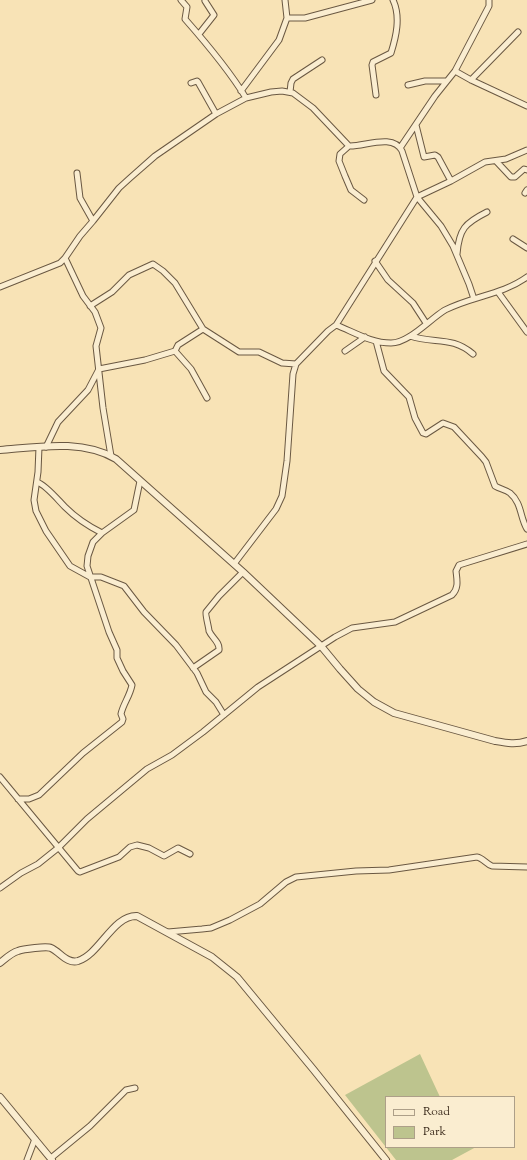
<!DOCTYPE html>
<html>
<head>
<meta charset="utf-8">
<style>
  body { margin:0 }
  #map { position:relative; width:527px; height:1160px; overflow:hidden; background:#f8e3b6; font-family:"Sorts Mill Goudy",serif }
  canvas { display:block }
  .legend { position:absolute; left:385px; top:1096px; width:130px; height:52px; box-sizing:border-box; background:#faedd0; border:1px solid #ad9f88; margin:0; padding:5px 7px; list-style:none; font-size:12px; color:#3a2a1b }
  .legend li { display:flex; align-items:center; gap:8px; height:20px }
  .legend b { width:20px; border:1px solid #ad9f88 }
</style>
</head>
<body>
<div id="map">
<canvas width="527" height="1160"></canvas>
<ul class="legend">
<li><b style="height:5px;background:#faedd0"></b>Road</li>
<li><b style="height:11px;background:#bdc48e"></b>Park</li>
</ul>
</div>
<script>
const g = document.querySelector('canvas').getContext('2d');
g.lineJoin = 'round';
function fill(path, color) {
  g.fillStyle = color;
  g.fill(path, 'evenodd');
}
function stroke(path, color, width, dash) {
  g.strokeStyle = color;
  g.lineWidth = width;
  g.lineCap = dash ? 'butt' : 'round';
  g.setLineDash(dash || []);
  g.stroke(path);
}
fill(new Path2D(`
  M 420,1054 L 440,1097 L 386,1097 L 386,1147 L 476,1147 L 452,1160 L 396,1160 L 345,1095 Z`), '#bdc48e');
const minor = new Path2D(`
  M 181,0 L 187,7 L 185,19 C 207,44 229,70 246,98
  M 285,0 L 287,18
  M 199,34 L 214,15 L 205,1
  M 455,71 L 471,80 L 527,106
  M 471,80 L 518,32
  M 191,83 L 197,81 L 198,82 L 216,114
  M 408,85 L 425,81 L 446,81
  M 241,91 L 279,40 L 287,18 L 305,18 L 372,0
  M 290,92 L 291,83 L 293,79 L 322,60
  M 376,95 L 372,65 L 373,62 L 391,53 C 396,37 401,17 393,0
  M 416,125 L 424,157 L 435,155 L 438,157 L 451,181
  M 349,146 L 340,154 L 339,161 L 345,176 L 351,190 L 364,200
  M 400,148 L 435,96 L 455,71 L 489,6 L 489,0
  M 496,161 L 511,177 L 515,177 L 524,169 L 527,170
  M 77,173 L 80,198 L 93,221
  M 525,193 L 527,190
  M 513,239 L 527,248
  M 457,254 C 459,229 465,223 487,212
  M 65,258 L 83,296 L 95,312 L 101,328 L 96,346 L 103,408 L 111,456
  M 375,261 L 388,280 L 413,303 L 426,323
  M 0,287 L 60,263 L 65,258 L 80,236 L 93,221 L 119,188 L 130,178 L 155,156 L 216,114 L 246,98 L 271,92 L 282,91 L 293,93 L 313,108 L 349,146 C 364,147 393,133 402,151 L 417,197 L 441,226 L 453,246 L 469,284 L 474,299
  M 498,292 L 527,332
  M 90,306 L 112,292 L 129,275 L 153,264 L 163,271 L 175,283 L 203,329 L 239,352 L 259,352 L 282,363 L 296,364
  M 336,325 C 354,332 371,343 391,343 C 409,343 430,319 445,310 C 472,296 502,295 527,277
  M 410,336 C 435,344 452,336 473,354
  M 376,341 L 384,371 L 409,397 L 415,418 L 423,433 L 426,434 L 443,423 L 454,427 L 482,457 L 486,462 L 495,486 C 500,489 506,490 510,493 C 522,503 520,518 527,529
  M 175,351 L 191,369 L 207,398
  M 345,351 L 365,337
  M 39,447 L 38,472 L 34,500 L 36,511 L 46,531 L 70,566 L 90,577 L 101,577 L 124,586 L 144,612 L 176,645 L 197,673 L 206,692 L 216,702 L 224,715
  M 46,447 L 58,422 L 88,390 L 99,369 L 145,360 L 175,351 L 178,345 L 203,329
  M 37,482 C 46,485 58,500 65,507 C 76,518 88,526 102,533
  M 234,564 L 276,509 L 282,496 L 287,461 L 293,374 L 296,364 L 328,331 L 336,325 L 417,197 L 451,181 L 485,162 L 506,159 L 527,150
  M 193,668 L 219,650 C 220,642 212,638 209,631 C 209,628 205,614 206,612 L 219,596 L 243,572
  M 0,777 L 78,871 L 80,872 L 119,857 L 130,847 L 137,845 L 149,848 L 164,856 L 178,848 L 190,854
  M 18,799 L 29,799 L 39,795 L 83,753 L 122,722 L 123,719 L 121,714 C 123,704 130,696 132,685 L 123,671 L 117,658 L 117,650 L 109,632 L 87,566 L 88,556 L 93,542 L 102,533 L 134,510 L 140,481
  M 0,888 L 21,873 L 38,864 L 58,848 L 87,819 L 147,769 L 172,755 L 203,732 L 258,687 L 335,637 L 352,628 L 395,622 L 452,595 C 459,588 457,580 456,571 L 459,565 L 527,544
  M 168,932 L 202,929 L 211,928 L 230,920 L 260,904 L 286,882 L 296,877 L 356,871 L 389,870 L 477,857 C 483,858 486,864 492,866 L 527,867
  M 51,1158 L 90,1126 L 126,1090 L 135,1088
  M 27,1160 L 35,1139`);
const tertiary = new Path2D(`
  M 0,450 C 38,447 82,439 116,459 L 243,572 L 321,646 L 340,669 L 358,689 L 374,702 L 394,713 L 495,741 C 506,743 516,745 527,741
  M 0,963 C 5,959 11,953 18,951 C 23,949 47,946 51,948 C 60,952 67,964 78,961 C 100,954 113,915 137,916 L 212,957 L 237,977 L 313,1069 L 386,1160
  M 0,1097 L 52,1160`);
stroke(minor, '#6a5842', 7);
stroke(tertiary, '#6a5842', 8);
stroke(minor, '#faedd0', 5);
stroke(tertiary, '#faedd0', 6);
</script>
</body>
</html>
